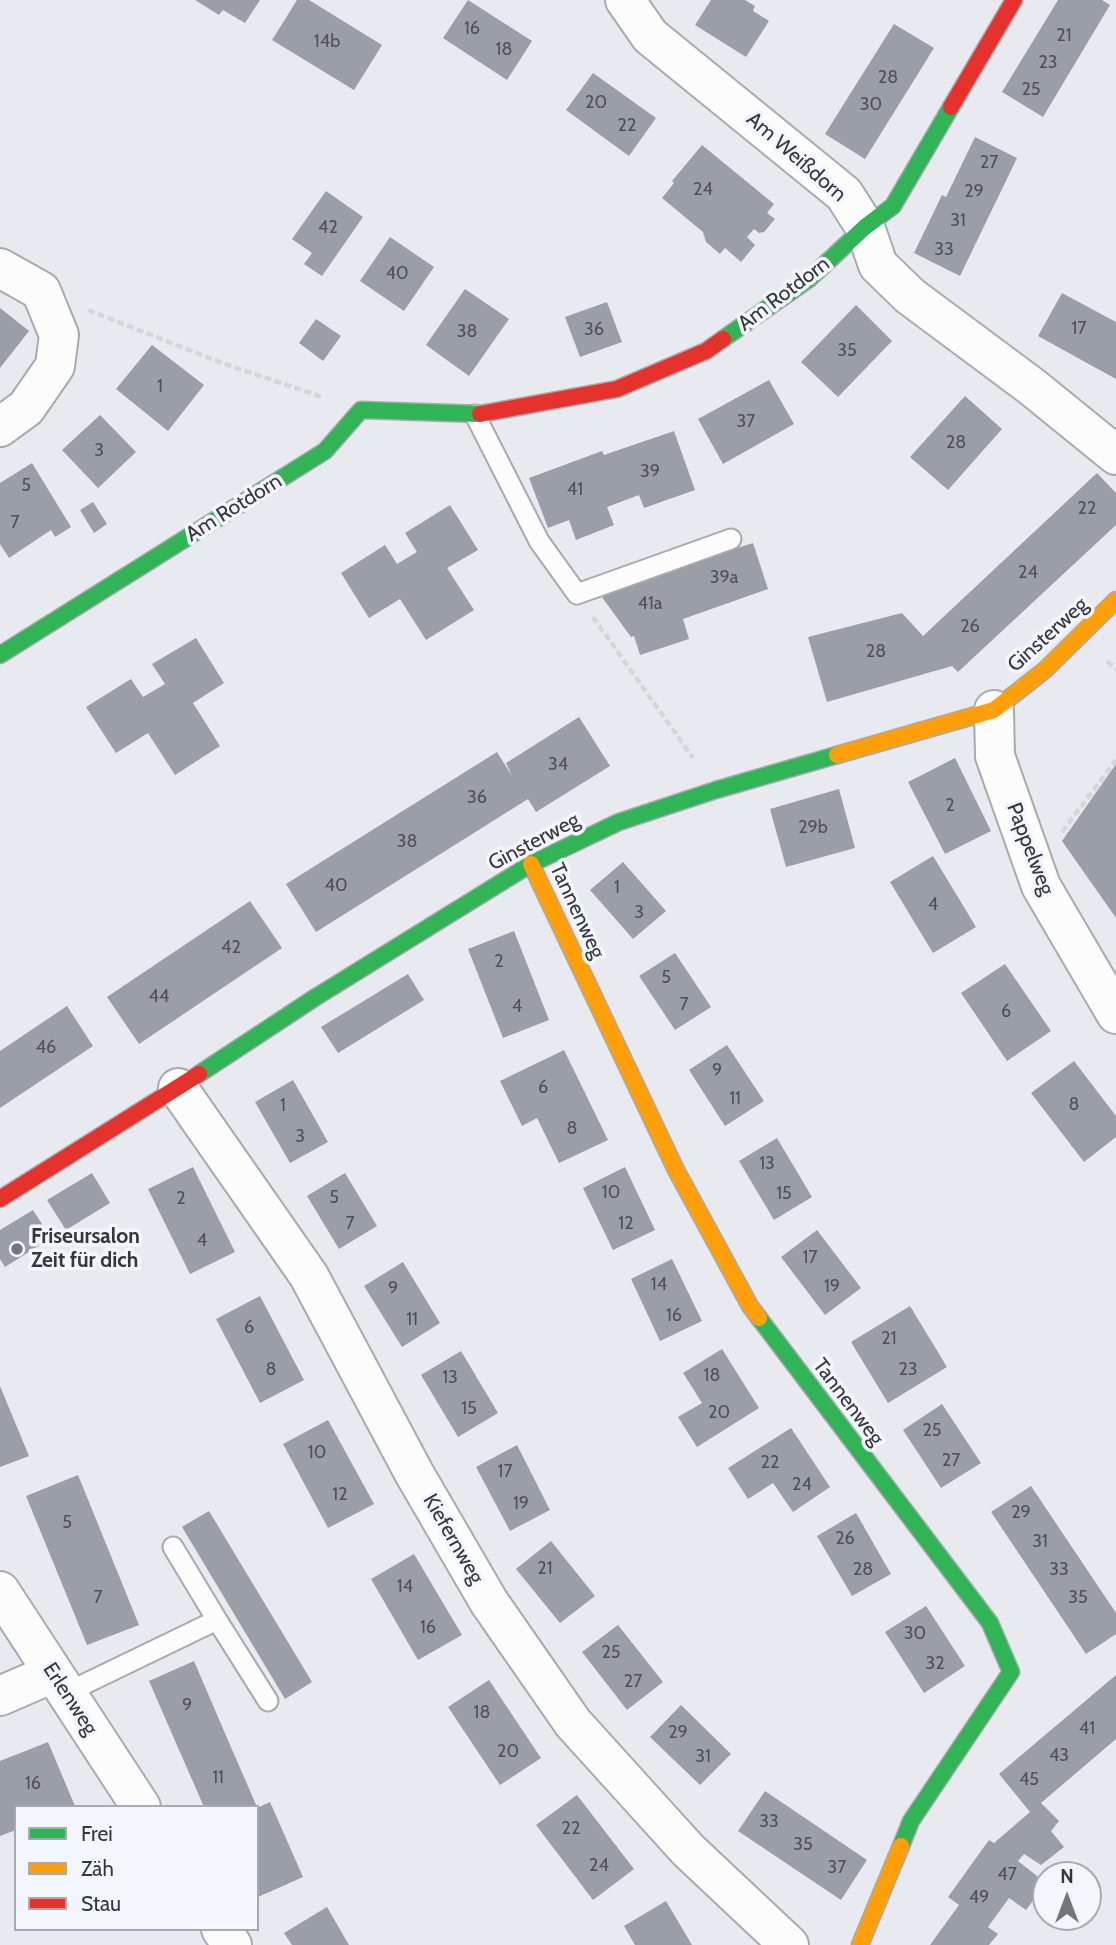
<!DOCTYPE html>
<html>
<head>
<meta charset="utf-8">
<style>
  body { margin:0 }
  #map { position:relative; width:1116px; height:1945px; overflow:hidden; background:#e8eaf0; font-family:Cabin,sans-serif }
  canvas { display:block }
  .legend { position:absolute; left:14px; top:1805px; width:245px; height:126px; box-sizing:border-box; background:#f3f6ff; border:2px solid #a7aab1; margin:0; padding:9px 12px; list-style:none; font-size:21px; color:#36373b }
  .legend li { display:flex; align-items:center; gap:14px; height:35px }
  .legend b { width:35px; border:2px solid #a7aab1 }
  .north { position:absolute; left:1032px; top:1861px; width:70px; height:70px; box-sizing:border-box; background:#f3f6ff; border:2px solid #a7aab1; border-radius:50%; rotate:0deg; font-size:19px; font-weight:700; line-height:28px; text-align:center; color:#36373b }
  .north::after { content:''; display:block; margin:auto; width:24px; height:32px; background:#74767a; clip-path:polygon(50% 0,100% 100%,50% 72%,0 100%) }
</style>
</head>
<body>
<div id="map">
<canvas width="1116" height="1945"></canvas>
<ul class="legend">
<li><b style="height:9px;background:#30b455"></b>Frei</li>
<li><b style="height:9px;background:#ff9f0a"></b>Zäh</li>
<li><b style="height:9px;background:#e5322d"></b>Stau</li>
</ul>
<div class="north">N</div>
</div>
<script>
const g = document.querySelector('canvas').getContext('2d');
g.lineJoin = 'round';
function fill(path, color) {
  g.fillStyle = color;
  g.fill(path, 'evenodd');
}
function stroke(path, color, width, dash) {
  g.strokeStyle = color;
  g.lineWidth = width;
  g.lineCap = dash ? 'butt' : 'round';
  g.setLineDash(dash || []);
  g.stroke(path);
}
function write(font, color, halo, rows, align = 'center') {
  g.font = font + ' Cabin,sans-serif';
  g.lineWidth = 7;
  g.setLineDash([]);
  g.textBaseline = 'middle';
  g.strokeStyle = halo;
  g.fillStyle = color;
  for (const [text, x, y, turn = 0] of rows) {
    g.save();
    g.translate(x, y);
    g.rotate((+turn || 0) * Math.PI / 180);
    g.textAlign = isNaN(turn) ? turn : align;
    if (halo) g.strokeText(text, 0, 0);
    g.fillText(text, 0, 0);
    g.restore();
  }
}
fill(new Path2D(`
  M 195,0 L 260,0 L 245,23 L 223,10 L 219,15 Z
  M 297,0 L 309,0 L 382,45 L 354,90 L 272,40 Z
  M 468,0 L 532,41 L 507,80 L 443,38 Z
  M 711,0 L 745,0 L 755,6 L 753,11 L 769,21 L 746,57 L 695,25 Z
  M 1058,0 L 1102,0 L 1110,5 L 1043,117 L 1002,92 Z
  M 894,24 L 934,48 L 865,159 L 825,134 Z
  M 593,73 L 656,118 L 629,156 L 566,110 Z
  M 975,137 L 1017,158 L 960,276 L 914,253 L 942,195 L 946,197 Z
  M 702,145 L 774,204 L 767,213 L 775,219 L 764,232 L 759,233 L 754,229 L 747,237 L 755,245 L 741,262 L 725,248 L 720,254 L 706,242 L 703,232 L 662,198 L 674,183 L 672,181 Z
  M 326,191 L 363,217 L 322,276 L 304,264 L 312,253 L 292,239 Z
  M 390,237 L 434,267 L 404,311 L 360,281 Z
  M 465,289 L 509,319 L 469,376 L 426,345 Z
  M 1062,293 L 1116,322 L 1116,379 L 1038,336 Z
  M 607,302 L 622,342 L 580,357 L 565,317 Z
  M 856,305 L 892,341 L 838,397 L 801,362 Z
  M 0,308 L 29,331 L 0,368 Z
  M 316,319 L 341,336 L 323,361 L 299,343 Z
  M 152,345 L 204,385 L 168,431 L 116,389 Z
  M 769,380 L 794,424 L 723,464 L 698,419 Z
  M 965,396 L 1002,429 L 948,490 L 910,457 Z
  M 100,415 L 136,452 L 98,488 L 62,450 Z
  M 674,431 L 695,490 L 644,508 L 639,495 L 607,507 L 614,525 L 576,540 L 569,520 L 548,528 L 529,478 L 602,451 L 604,455 Z
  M 32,463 L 71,527 L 55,537 L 51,530 L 9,558 L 0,544 L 0,483 Z
  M 1097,473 L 1116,493 L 1116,525 L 958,672 L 952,666 L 827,702 L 808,637 L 902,613 L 923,636 Z
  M 93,502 L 107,524 L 94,533 L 80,510 Z
  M 450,505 L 478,550 L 447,568 L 474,610 L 426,640 L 400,599 L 369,618 L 341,573 L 385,545 L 397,564 L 417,552 L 405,533 Z
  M 753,543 L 768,589 L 683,619 L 689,639 L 640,655 L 634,636 L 631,637 L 599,593 Z
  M 196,638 L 224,683 L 193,703 L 220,746 L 175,775 L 148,733 L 116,753 L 86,707 L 131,679 L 143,697 L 165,684 L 152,664 Z
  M 579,717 L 610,766 L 536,812 L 528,799 L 316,932 L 286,884 L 497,752 L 512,776 L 506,763 Z
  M 955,758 L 991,831 L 945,854 L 908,782 Z
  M 1116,764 L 1116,918 L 1062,841 Z
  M 839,789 L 855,848 L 786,867 L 770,809 Z
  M 933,856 L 976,927 L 933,953 L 890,882 Z
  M 623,862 L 666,911 L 633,939 L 590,890 Z
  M 250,901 L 282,948 L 139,1044 L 107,997 Z
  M 514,931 L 549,1020 L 503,1038 L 468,949 Z
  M 675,953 L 711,1007 L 675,1030 L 639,976 Z
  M 1005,964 L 1051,1031 L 1007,1061 L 961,993 Z
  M 408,974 L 424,1000 L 338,1053 L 321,1027 Z
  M 67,1006 L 93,1046 L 0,1108 L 0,1051 Z
  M 727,1045 L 764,1101 L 725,1126 L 689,1070 Z
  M 564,1050 L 608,1140 L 559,1163 L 537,1118 L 522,1126 L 500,1081 Z
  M 1074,1061 L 1116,1116 L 1116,1137 L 1084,1162 L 1031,1093 Z
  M 293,1080 L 328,1142 L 290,1163 L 255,1102 Z
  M 777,1138 L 812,1197 L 774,1220 L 739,1161 Z
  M 193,1167 L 235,1252 L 190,1274 L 148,1189 Z
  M 625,1167 L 655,1230 L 613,1250 L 583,1188 Z
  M 92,1173 L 110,1203 L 66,1230 L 47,1200 Z
  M 345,1173 L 377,1226 L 339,1249 L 307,1196 Z
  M 33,1210 L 51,1238 L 5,1267 L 0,1259 L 0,1230 Z
  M 817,1230 L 861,1288 L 825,1315 L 781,1257 Z
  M 672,1259 L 702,1321 L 660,1341 L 631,1279 Z
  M 403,1262 L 440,1323 L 402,1347 L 364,1286 Z
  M 260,1296 L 304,1380 L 260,1403 L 216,1319 Z
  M 910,1306 L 947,1367 L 888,1403 L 851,1342 Z
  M 722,1349 L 759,1408 L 697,1447 L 678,1417 L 702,1403 L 683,1373 Z
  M 461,1351 L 498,1413 L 458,1437 L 421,1375 Z
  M 0,1386 L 29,1456 L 0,1467 Z
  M 942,1404 L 981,1463 L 941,1488 L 903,1430 Z
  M 328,1420 L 374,1504 L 328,1528 L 283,1444 Z
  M 791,1428 L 830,1487 L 793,1512 L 773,1483 L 748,1499 L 728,1468 Z
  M 517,1445 L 550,1510 L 510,1531 L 476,1467 Z
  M 78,1475 L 139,1625 L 87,1645 L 26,1496 Z
  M 1031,1486 L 1116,1613 L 1116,1634 L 1086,1654 L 991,1512 Z
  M 209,1511 L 312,1682 L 285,1699 L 182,1527 Z
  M 856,1513 L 891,1574 L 852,1596 L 817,1536 Z
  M 551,1541 L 595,1596 L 560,1623 L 516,1569 Z
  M 414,1554 L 462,1635 L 418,1660 L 371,1579 Z
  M 926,1606 L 965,1666 L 924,1693 L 885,1632 Z
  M 618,1625 L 663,1682 L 627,1710 L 582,1652 Z
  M 194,1661 L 224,1731 L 257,1807 L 204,1807 L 179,1750 L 149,1681 Z
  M 1116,1675 L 1116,1739 L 1041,1803 L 1059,1821 L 1051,1831 L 1064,1847 L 1041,1865 L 1024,1854 L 1018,1861 L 1046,1883 L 1026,1910 L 1009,1898 L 988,1927 L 998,1934 L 989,1945 L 930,1945 L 959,1905 L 948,1897 L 989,1840 L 994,1843 L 1030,1812 L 999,1774 Z
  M 489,1680 L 541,1758 L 500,1785 L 448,1707 Z
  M 681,1705 L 731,1754 L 700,1785 L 650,1737 Z
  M 48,1742 L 75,1806 L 16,1807 L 16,1830 L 0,1836 L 0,1761 Z
  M 765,1791 L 867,1860 L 841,1900 L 738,1831 Z
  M 577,1795 L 634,1869 L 593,1900 L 536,1825 Z
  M 270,1802 L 303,1877 L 258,1897 L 257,1808 Z
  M 666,1901 L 692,1945 L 635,1945 L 624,1926 Z
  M 327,1907 L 349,1945 L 292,1945 L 284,1933 Z`), '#9a9ea7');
const lane = new Path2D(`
  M 475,415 L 539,541 L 577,594 L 731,539
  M 173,1547 L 217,1620
  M 66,1693 L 217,1620 L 268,1701`);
const street = new Path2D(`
  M 625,0 L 650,36 L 844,194 L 865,227 L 878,265 L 910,296 L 1031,386 L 1116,455
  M 0,268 L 41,291 L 59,335 L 55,366 L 26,408 L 0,427
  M 994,710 L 995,756 L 1041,886 L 1116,1014
  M 178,1088 L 309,1276 L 414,1473 L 489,1602 L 573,1723 L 688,1850 L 789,1945
  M 0,1591 L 141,1807
  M 0,1696 L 53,1673
  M 221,1929 L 232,1945`);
const fast = new Path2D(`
  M 723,339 L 809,279 L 865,227 L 893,206 L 951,107
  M 0,655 L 325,451 L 361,410 L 480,414
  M 199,1074 L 316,997 L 531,864 L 619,822 L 716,790 L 837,755
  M 759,1318 L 990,1623 L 1011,1672 L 911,1821 L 901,1846`);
const slow = new Path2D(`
  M 837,755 L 994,710 L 1045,670 L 1116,600
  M 531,864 L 676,1170 L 750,1306 L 759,1318
  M 860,1945 L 901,1846`);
const jam = new Path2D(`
  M 951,107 L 1014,0
  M 480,414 L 617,389 L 706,351 L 723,339
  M 0,1199 L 199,1074`);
stroke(lane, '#a9aaaf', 23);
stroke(street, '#a9aaaf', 42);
stroke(fast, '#a9aaaf', 19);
stroke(slow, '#a9aaaf', 19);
stroke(jam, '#a9aaaf', 19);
stroke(new Path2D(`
  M 88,310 L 222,363 L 322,397
  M 593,617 L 693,758
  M 1107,661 L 1116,669
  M 1062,832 L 1116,760`), '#d4d6d7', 4.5, [7, 3.5]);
stroke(lane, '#fcfcfd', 19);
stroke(street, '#fcfcfd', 38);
stroke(fast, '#30b455', 16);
stroke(slow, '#ff9f0a', 16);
stroke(jam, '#e5322d', 16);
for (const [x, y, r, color] of [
  [17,1249,7,"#74767a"]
]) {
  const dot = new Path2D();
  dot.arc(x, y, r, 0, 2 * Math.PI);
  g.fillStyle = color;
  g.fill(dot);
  stroke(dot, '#f3f6ff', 2.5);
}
write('18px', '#4f5156', null, [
  ["16",472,29],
  ["21",1064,36],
  ["14b",327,42],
  ["18",504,50],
  ["23",1048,63],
  ["28",888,78],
  ["25",1031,90],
  ["20",596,103],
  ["30",871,105],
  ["22",627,126],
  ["27",989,163],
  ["24",703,190],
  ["29",974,192],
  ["31",958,221],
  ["42",328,228],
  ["33",944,250],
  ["40",397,274],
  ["17",1079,329],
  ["36",594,330],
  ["38",467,332],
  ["35",847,351],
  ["1",160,387],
  ["37",746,422],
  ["28",956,443],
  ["3",99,451],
  ["39",650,472],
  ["5",26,486],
  ["41",575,490],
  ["22",1087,509],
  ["7",15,523],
  ["24",1028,573],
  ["39a",724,578],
  ["41a",650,604],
  ["26",970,627],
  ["28",876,652],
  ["34",558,765],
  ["36",477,798],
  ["2",950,806],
  ["29b",813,828],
  ["38",407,842],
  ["40",336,886],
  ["1",617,888],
  ["4",933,905],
  ["3",639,913],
  ["42",231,948],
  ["2",499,962],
  ["5",666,978],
  ["44",159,997],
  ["7",684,1005],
  ["4",517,1007],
  ["6",1006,1012],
  ["46",46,1048],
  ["9",717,1071],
  ["6",543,1088],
  ["11",735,1099],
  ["8",1074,1105],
  ["1",283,1106],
  ["8",572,1129],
  ["3",300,1137],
  ["13",767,1164],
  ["10",611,1193],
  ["15",784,1194],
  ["5",334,1198],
  ["2",181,1199],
  ["7",350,1224],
  ["12",626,1224],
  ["4",202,1241],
  ["17",810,1258],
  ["14",659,1285],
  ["19",832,1287],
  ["9",393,1289],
  ["16",674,1316],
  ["11",412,1320],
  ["6",249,1328],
  ["21",889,1339],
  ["8",271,1370],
  ["23",908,1370],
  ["18",712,1376],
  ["13",450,1378],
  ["15",469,1409],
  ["20",719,1413],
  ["25",932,1431],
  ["10",317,1453],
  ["27",951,1461],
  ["22",770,1463],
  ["17",505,1472],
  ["24",802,1485],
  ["12",340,1495],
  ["19",521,1504],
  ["29",1021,1513],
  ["5",67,1523],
  ["26",845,1539],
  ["31",1040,1542],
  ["21",545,1569],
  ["28",863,1570],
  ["33",1059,1570],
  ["14",405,1587],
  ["7",98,1598],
  ["35",1078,1598],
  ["16",428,1628],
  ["30",915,1634],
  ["25",611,1653],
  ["32",935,1664],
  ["27",633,1682],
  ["9",187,1706],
  ["18",482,1713],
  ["41",1087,1729],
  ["29",678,1733],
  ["20",508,1752],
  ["43",1059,1756],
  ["31",703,1757],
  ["11",218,1778],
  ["45",1029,1780],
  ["16",33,1784],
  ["33",769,1822],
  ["22",571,1829],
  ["35",803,1845],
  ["24",599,1866],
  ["37",837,1868],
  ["47",1007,1875],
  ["49",979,1898]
]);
write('21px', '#36373b', '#f3f6ff', [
  ["Am Weißdorn",796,157,41],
  ["Am Rotdorn",784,294,-37],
  ["Am Rotdorn",234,508,-32],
  ["Ginsterweg",1048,635,-42],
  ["Ginsterweg",534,842,-28],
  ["Pappelweg",1030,849,69],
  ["Tannenweg",577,911,65],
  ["Tannenweg",848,1402,53],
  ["Kiefernweg",453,1539,60],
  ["Erlenweg",70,1699,57]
]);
write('bold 21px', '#36373b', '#f3f6ff', [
  ["Friseursalon",31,1237],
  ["Zeit für dich",31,1261]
], 'left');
</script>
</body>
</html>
